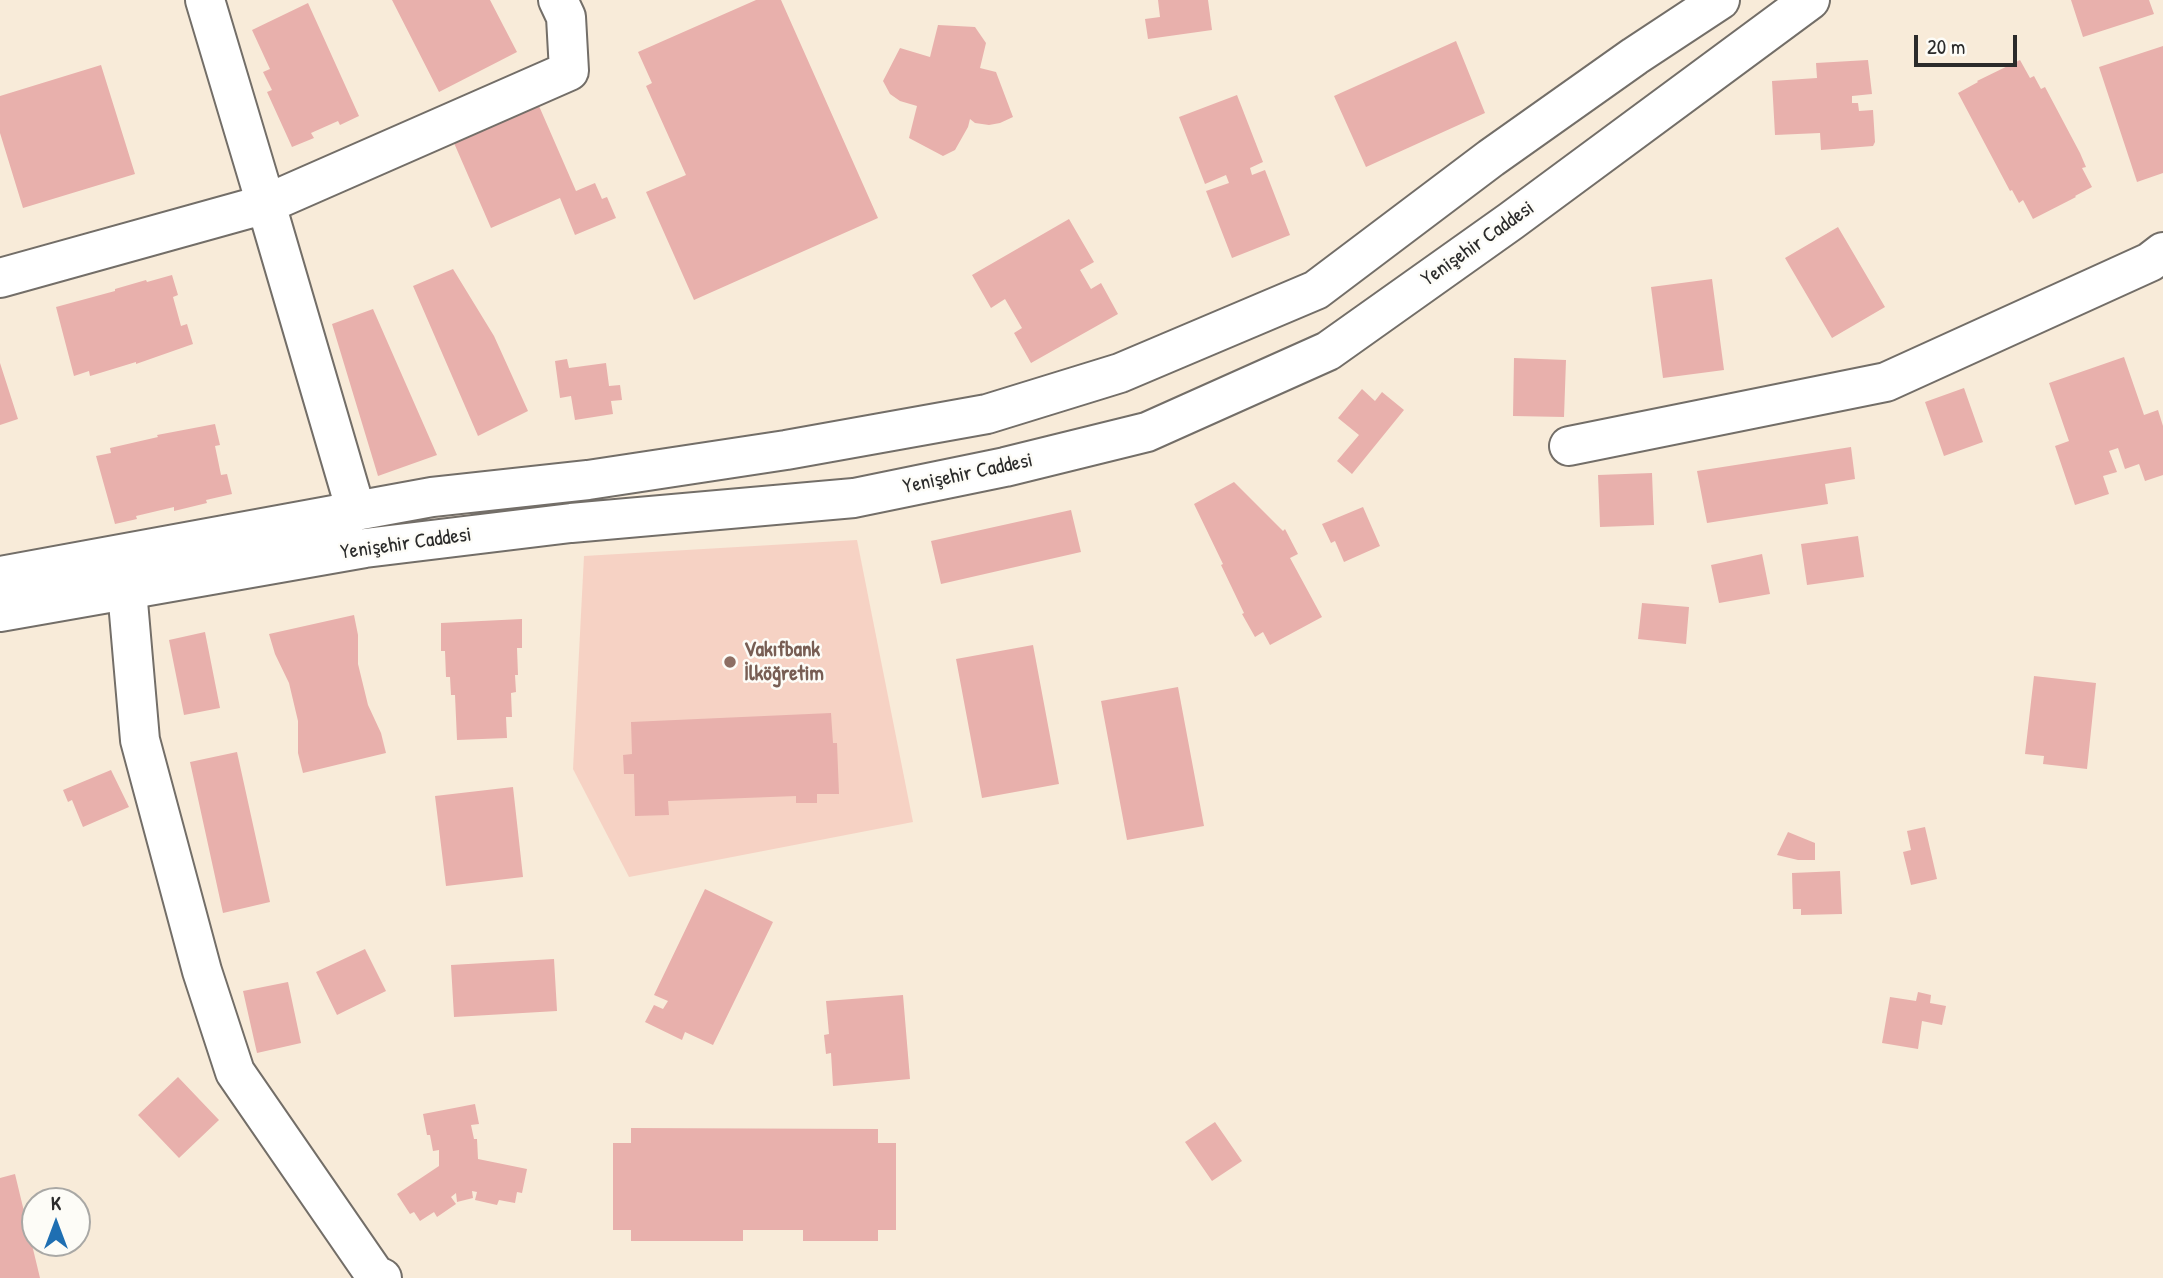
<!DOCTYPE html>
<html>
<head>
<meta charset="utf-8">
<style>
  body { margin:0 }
  #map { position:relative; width:2163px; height:1278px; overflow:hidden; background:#f8ebd9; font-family:"Patrick Hand",sans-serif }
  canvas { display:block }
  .north { position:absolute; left:21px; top:1187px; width:70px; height:70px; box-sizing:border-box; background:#fdfcf7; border:2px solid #a9a8a5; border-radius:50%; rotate:0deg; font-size:19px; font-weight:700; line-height:28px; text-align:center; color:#2b2b2b }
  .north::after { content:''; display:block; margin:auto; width:24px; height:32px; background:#1f6fb2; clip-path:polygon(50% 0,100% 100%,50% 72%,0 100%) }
  .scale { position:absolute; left:1914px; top:35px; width:103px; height:32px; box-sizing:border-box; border:4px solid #2b2b2b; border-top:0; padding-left:9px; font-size:21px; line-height:24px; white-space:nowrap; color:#2b2b2b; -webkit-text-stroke:5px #fdfcf7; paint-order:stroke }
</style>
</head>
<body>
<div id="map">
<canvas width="2163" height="1278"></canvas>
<div class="north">K</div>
<div class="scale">20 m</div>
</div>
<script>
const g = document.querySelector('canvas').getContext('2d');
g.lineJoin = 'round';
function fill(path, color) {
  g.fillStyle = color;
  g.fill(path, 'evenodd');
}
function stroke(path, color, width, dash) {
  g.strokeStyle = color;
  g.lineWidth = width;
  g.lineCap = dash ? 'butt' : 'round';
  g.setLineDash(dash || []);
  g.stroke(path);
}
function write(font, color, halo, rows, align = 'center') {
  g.font = font + ' "Patrick Hand",sans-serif';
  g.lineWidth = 5;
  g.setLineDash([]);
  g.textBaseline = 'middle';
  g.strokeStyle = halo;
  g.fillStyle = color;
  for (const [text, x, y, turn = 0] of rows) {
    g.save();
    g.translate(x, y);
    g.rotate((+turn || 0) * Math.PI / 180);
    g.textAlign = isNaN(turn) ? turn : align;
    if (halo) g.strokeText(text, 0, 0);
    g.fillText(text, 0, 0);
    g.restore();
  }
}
fill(new Path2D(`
  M 857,540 L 913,822 L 629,877 L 573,769 L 584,556 Z`), '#f6d2c4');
fill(new Path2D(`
  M 392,0 L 490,0 L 517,52 L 439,92 Z
  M 756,0 L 781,0 L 878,218 L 694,300 L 646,192 L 686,175 L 646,86 L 652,83 L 638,52 Z
  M 1158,0 L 1208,0 L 1212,30 L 1148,39 L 1145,19 L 1160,17 Z
  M 2071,0 L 2149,0 L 2154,14 L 2083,37 Z
  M 308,3 L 359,116 L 340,125 L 338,121 L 311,133 L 314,138 L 292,147 L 267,92 L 272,90 L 263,72 L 270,69 L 252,30 Z
  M 938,25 L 975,27 L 986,43 L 980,68 L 996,72 L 1013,117 L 1000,123 L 989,125 L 975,123 L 970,119 L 968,127 L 955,150 L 943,156 L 909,138 L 917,106 L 900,101 L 890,94 L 883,81 L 900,48 L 930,57 Z
  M 1456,41 L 1485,113 L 1366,167 L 1334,96 Z
  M 2163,46 L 2163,173 L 2137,182 L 2099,67 Z
  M 1868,60 L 1872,94 L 1852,96 L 1852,103 L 1858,103 L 1859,111 L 1873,110 L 1875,142 L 1873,146 L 1821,150 L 1820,133 L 1775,135 L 1772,81 L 1817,78 L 1816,63 Z
  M 2020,60 L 2030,78 L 2034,76 L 2041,89 L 2045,87 L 2080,153 L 2086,167 L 2082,168 L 2092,187 L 2075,196 L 2076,197 L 2033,219 L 2023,200 L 2019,203 L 2012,190 L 2010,191 L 1958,93 L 1978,82 L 1977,81 Z
  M 101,65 L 135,174 L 23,208 L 0,133 L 0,96 Z
  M 1237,95 L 1263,162 L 1250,168 L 1252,175 L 1265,170 L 1290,235 L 1232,258 L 1206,191 L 1229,183 L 1226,175 L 1205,184 L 1179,117 Z
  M 539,106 L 576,191 L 595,183 L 602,199 L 607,197 L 616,218 L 575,235 L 560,198 L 491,228 L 454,143 Z
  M 1069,219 L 1094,262 L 1080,270 L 1091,289 L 1101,283 L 1118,314 L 1031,363 L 1014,333 L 1022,328 L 1005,299 L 991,308 L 972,275 Z
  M 1838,227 L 1885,307 L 1832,338 L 1785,258 Z
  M 453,269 L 494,336 L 528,411 L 478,436 L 413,286 Z
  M 172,275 L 178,295 L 173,297 L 181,326 L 187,324 L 193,344 L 136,364 L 136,362 L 90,376 L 89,371 L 74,376 L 56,307 L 115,291 L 115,289 L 146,280 L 147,282 Z
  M 1712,279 L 1724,370 L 1663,378 L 1651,287 Z
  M 373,309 L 437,455 L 378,476 L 332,324 Z
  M 2124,357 L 2144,415 L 2158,410 L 2163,426 L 2163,475 L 2145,481 L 2139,464 L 2125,469 L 2118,448 L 2109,451 L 2117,472 L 2103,476 L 2109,494 L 2075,505 L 2055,446 L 2069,441 L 2049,383 Z
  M 1514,358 L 1566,360 L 1564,417 L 1513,416 Z
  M 567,359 L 569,368 L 606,363 L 609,386 L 620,385 L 622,400 L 611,401 L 613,414 L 575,420 L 571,396 L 560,398 L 555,361 Z
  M 0,363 L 18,419 L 0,425 Z
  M 1964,388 L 1983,442 L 1944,456 L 1925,402 Z
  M 1362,389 L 1375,401 L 1382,392 L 1404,410 L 1352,474 L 1337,461 L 1359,435 L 1338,418 Z
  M 215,424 L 220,445 L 215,446 L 221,475 L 227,474 L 232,494 L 206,500 L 207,503 L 174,511 L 174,507 L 136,516 L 137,519 L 115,524 L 96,456 L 111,453 L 110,448 L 158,437 L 157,435 Z
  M 1851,447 L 1855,479 L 1825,484 L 1828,504 L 1707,523 L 1697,471 Z
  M 1652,473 L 1654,525 L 1600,527 L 1598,475 Z
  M 1234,482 L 1283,531 L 1285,529 L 1298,554 L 1290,558 L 1322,617 L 1270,645 L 1263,632 L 1255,637 L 1242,614 L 1244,613 L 1221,565 L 1223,564 L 1194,504 Z
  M 1363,507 L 1380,546 L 1344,562 L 1335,541 L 1331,543 L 1322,524 Z
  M 1071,510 L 1081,552 L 941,584 L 931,541 Z
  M 1858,536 L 1864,577 L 1807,585 L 1801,544 Z
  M 1762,554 L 1770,594 L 1719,603 L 1711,565 Z
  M 1642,603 L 1689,607 L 1686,644 L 1638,639 Z
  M 354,615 L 358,635 L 358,664 L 368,705 L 381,733 L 386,753 L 303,773 L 298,753 L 298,721 L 289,683 L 275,654 L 269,634 Z
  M 522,619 L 522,648 L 517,648 L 518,675 L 515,675 L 516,692 L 511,693 L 512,717 L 506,717 L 507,738 L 457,740 L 455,695 L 451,695 L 450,677 L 446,677 L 445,651 L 441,651 L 441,623 Z
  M 205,632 L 220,708 L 184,715 L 169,640 Z
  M 1033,645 L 1059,784 L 982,798 L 956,659 Z
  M 2034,676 L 2096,683 L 2087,769 L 2043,764 L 2044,756 L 2025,754 Z
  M 1178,687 L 1204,826 L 1127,840 L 1101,701 Z
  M 831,713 L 833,743 L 837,743 L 839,794 L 817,794 L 817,803 L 796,803 L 796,796 L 668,801 L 669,815 L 635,816 L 634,774 L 624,774 L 623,755 L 632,754 L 631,722 Z
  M 237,752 L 270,902 L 223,913 L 190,762 Z
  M 111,770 L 129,807 L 83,827 L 72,800 L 68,802 L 63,790 Z
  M 513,787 L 523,877 L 446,886 L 435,796 Z
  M 1925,827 L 1937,879 L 1911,885 L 1903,852 L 1911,850 L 1907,831 Z
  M 1788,832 L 1815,843 L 1815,860 L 1798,860 L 1777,855 Z
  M 1840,871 L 1842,914 L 1801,915 L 1801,909 L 1793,909 L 1792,873 Z
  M 705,889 L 773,922 L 713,1045 L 685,1032 L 682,1040 L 645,1022 L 654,1005 L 663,1009 L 668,1001 L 654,995 Z
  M 365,949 L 386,991 L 337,1015 L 316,972 Z
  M 554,959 L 557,1011 L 454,1017 L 451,965 Z
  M 288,982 L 301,1043 L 257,1053 L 243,991 Z
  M 1918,992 L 1931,995 L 1930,1003 L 1946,1006 L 1942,1025 L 1922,1021 L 1918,1049 L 1882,1043 L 1890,997 L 1916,1001 Z
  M 903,995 L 910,1079 L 833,1086 L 831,1053 L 826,1054 L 824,1035 L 829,1034 L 826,1001 Z
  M 178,1077 L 219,1120 L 179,1158 L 138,1115 Z
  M 475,1104 L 479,1124 L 471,1125 L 474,1139 L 477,1139 L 478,1159 L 527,1169 L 522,1193 L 517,1192 L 515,1203 L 499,1200 L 497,1205 L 475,1200 L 477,1192 L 472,1191 L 473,1198 L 457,1202 L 456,1193 L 451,1197 L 456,1204 L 437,1217 L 434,1212 L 420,1221 L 414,1212 L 410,1214 L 397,1194 L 439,1166 L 439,1150 L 433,1151 L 430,1135 L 427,1135 L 423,1114 Z
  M 1215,1122 L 1242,1161 L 1212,1181 L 1185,1142 Z
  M 631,1128 L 878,1129 L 878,1143 L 896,1143 L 896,1230 L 878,1230 L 878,1241 L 803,1241 L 803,1230 L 743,1230 L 743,1241 L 631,1241 L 631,1230 L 613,1230 L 613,1143 L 631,1143 Z
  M 15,1174 L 40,1278 L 0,1278 L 0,1178 Z`), '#e8b0ac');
const street = new Path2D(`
  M 205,0 L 266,204 L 569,71 L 566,17 L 558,0
  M 0,278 L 266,204 L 356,511
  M 1569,446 L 1886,382 L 2150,262 L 2163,252
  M 127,590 L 140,740 L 202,971 L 235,1072 L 375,1275 L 382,1278`);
const primary = new Path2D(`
  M 0,576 L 432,497 L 588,480 L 786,450 L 987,414 L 1120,373 L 1316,290 L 1491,158 L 1635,56 L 1720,0
  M 0,612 L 365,548 L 571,523 L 854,498 L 1005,467 L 1147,432 L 1328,351 L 1511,221 L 1810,0`);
stroke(street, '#736e68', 42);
stroke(primary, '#736e68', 42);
stroke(street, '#fff', 38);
stroke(primary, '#fff', 38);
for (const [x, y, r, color] of [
  [730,662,7,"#8d6e63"]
]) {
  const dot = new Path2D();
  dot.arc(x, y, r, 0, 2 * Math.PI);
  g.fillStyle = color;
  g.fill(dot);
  stroke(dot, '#fdfcf7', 2.5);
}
write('21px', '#2b2b2b', '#fdfcf7', [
  ["Yenişehir Caddesi",1478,244,-35],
  ["Yenişehir Caddesi",968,474,-12],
  ["Yenişehir Caddesi",406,544,-8]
]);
write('bold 21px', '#785e54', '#fdfcf7', [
  ["Vakıfbank",744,650],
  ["İlköğretim",744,674]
], 'left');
</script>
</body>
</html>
